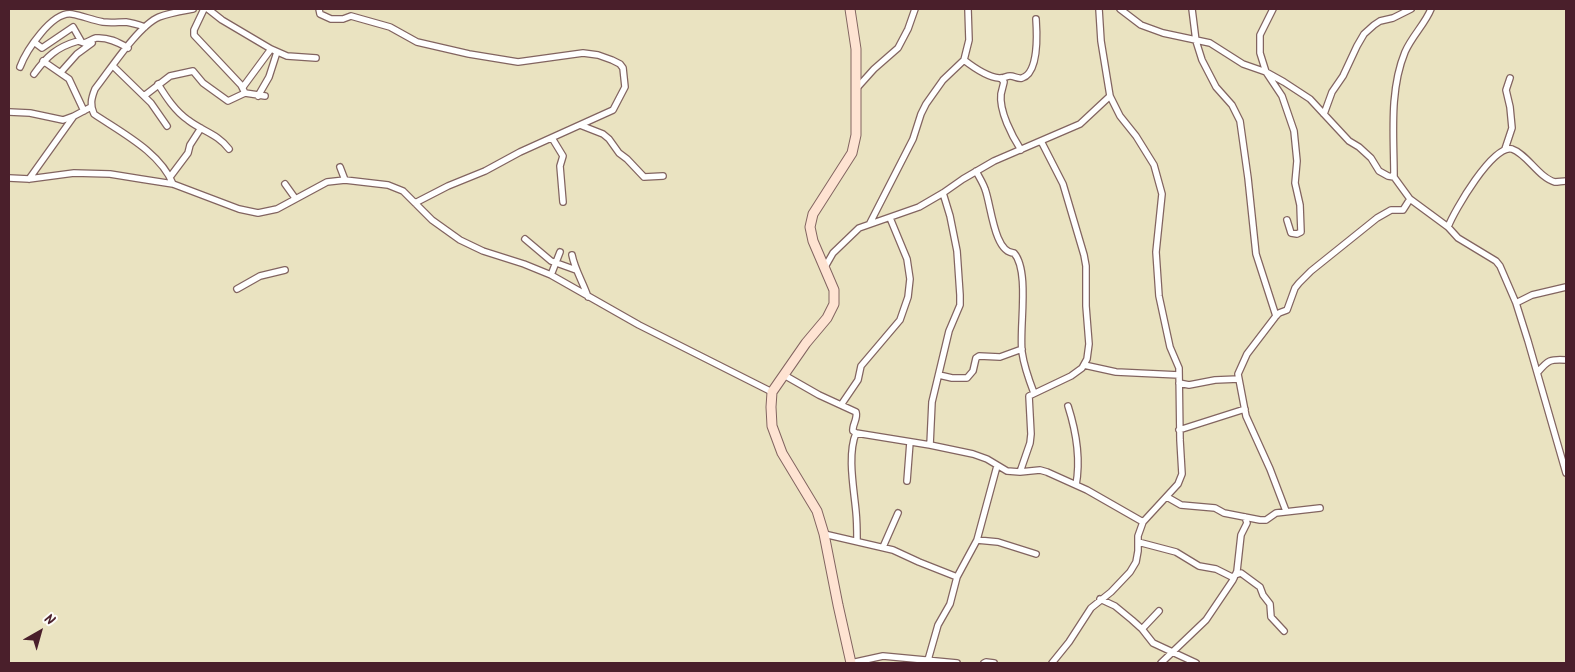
<!DOCTYPE html>
<html>
<head>
<meta charset="utf-8">
<style>
  body { margin:0 }
  #map { position:relative; width:1575px; height:672px; overflow:hidden; background:#eae3c1; font-family:Kalam,sans-serif }
  canvas { display:block }
  .frame { position:absolute; inset:0; border:10px solid #4a1f2b; pointer-events:none }
  .north { position:absolute; left:15px; top:607px; width:50px; height:50px; -webkit-text-stroke:4px #fdfcf7; paint-order:stroke; rotate:38deg; font-size:14px; font-weight:700; line-height:20px; text-align:center; color:#4a1f2b }
  .north::after { content:''; display:block; margin:auto; width:18px; height:22px; background:#4a1f2b; clip-path:polygon(50% 0,100% 100%,50% 72%,0 100%) }
</style>
</head>
<body>
<div id="map">
<canvas width="1575" height="672"></canvas>
<div class="frame"></div>
<div class="north">N</div>
</div>
<script>
const g = document.querySelector('canvas').getContext('2d');
g.lineJoin = 'round';
function stroke(path, color, width, dash) {
  g.strokeStyle = color;
  g.lineWidth = width;
  g.lineCap = dash ? 'butt' : 'round';
  g.setLineDash(dash || []);
  g.stroke(path);
}
const street = new Path2D(`
  M 204,9 L 194,30 L 194,35 L 241,85 L 245,93
  M 208,9 L 222,20 L 271,49 L 287,56 L 316,58
  M 319,9 L 320,14 L 331,19 L 343,19 L 351,16 L 358,18 L 390,27 L 417,42 L 469,54 L 518,62 L 583,53 L 598,55 L 612,60 L 620,64 L 623,68 L 625,87 L 613,110 L 520,152 L 485,171 L 448,186 L 415,203
  M 1120,9 L 1141,25 L 1163,33 L 1210,43 L 1243,64 L 1266,72 L 1284,82 L 1310,99 L 1349,141 L 1359,147 L 1371,158 L 1379,171 L 1388,176 L 1394,177 L 1410,199 L 1448,227 L 1458,238 L 1496,261 L 1500,266 L 1516,303 L 1528,341 L 1566,473
  M 1192,9 L 1196,41 L 1202,60 L 1216,87 L 1232,105 L 1240,121 L 1248,178 L 1256,254 L 1276,316
  M 1273,9 L 1260,35 L 1260,53 L 1266,72 L 1282,96 L 1294,131 L 1297,161 L 1295,183 L 1300,205 L 1301,232 L 1297,234 L 1291,233 L 1287,220
  M 34,42 L 42,48 L 73,27 L 81,41
  M 964,60 C 973,67 987,77 999,78 C 1003,79 1006,76 1010,76 C 1015,76 1017,79 1022,78 C 1039,73 1037,33 1036,19
  M 43,61 L 69,79 L 84,111
  M 113,66 L 151,103 L 167,126
  M 20,67 C 26,51 52,11 72,14 C 83,16 92,20 103,22 C 111,23 119,22 126,22 C 133,23 139,25 145,27
  M 61,72 L 77,54 L 92,43
  M 34,74 C 47,56 57,47 78,41 L 84,43 C 88,42 92,39 96,38 C 108,37 118,42 128,48
  M 1001,78 L 1004,82 C 1003,86 1002,90 1001,94 C 999,111 1012,136 1021,150
  M 158,84 C 166,97 175,111 188,120 C 202,131 218,134 229,149
  M 243,87 L 271,49
  M 856,89 L 874,69 L 898,48 L 908,29 L 915,9
  M 144,96 L 170,76 L 193,71 L 203,83 L 228,101 L 245,93 L 265,96
  M 258,96 L 269,77 L 277,52
  M 9,112 L 30,113 L 63,120 L 74,116
  M 1324,114 L 1332,92 L 1343,76 L 1357,46 L 1364,34 L 1374,25 L 1380,21 L 1393,18 L 1411,9
  M 580,125 L 603,134 L 609,139 L 619,153 L 627,159 L 644,177 L 663,176
  M 552,138 L 563,156 L 560,166 L 563,202
  M 1505,149 L 1512,128 L 1510,107 L 1506,90 L 1510,78
  M 340,167 L 345,180
  M 976,171 C 979,177 983,183 985,189 C 991,204 994,253 1014,253 C 1030,271 1019,328 1022,352 C 1024,366 1029,380 1034,393
  M 170,177 L 188,153 L 190,145 L 201,128
  M 1394,177 C 1394,136 1389,91 1405,52 C 1412,36 1425,24 1431,9
  M 9,178 L 29,179 L 74,173 L 110,174 L 141,179 L 173,184 L 239,209 L 258,213 L 277,209 L 327,182 L 345,180 L 388,185 L 403,191 L 432,220 L 460,240 L 483,251 L 524,264 L 551,275 L 639,325 L 772,392
  M 29,179 L 74,116 L 91,107
  M 173,184 C 160,152 122,133 94,114 C 90,105 91,99 95,89 C 110,70 138,26 159,17 C 169,13 182,11 193,9
  M 285,184 L 295,198
  M 870,223 L 913,139 L 921,114 L 926,104 L 943,80 L 964,60 L 969,40 L 968,9
  M 1448,227 C 1454,211 1493,144 1512,149 C 1527,154 1539,178 1555,182 C 1558,182 1563,181 1566,181
  M 525,239 L 551,261 L 576,270
  M 572,255 C 575,270 583,282 588,297
  M 825,267 L 833,253 L 859,228 L 919,207 L 943,193 L 963,179 L 994,161 L 1080,124 L 1110,96
  M 551,275 L 560,252
  M 237,289 L 260,276 L 285,270
  M 1516,303 L 1532,295 L 1566,287
  M 1084,365 L 1116,372 L 1179,375
  M 1538,372 C 1548,360 1550,359 1566,360
  M 784,375 L 819,395 L 856,412 C 858,419 852,425 853,431 L 856,433 L 930,445 L 973,454 L 987,459 L 1007,471 L 1020,472 L 1040,470 L 1047,472 L 1087,490 L 1143,522
  M 939,375 L 952,378 L 967,378 L 973,371 L 976,358 L 979,356 L 1000,357 L 1022,349
  M 1179,383 L 1189,385 L 1215,380 L 1239,379
  M 841,405 L 858,380 L 861,366 L 900,320 L 908,297 L 910,279 L 907,259 L 890,218
  M 1068,406 C 1076,431 1081,458 1076,485
  M 1179,430 L 1245,409
  M 856,433 C 847,455 854,489 856,512 C 857,522 857,531 857,540
  M 930,445 L 932,402 L 949,331 L 960,305 L 960,295 L 957,251 L 950,216 L 943,193
  M 1020,472 L 1030,443 L 1031,434 L 1029,396 L 1071,376 L 1082,368 L 1087,359 L 1089,344 L 1086,306 L 1086,266 L 1084,255 L 1063,184 L 1041,141
  M 907,481 L 910,442
  M 1167,497 L 1181,505 L 1215,508 L 1224,513 L 1260,520 L 1266,520 L 1276,513 L 1320,508
  M 1286,511 L 1270,469 L 1246,416 L 1238,374 L 1247,354 L 1276,316 L 1279,313 L 1287,310 L 1295,288 L 1299,283 L 1311,271 L 1377,218 L 1391,210 L 1403,210 L 1410,199
  M 824,534 L 893,550 L 919,562 L 957,577
  M 977,540 L 998,542 L 1036,554
  M 1138,542 L 1176,552 L 1199,566 L 1216,569 L 1234,578
  M 883,547 L 898,513
  M 1235,575 L 1241,573 L 1260,587 L 1263,595 L 1270,604 L 1271,617 L 1284,631
  M 1100,599 L 1115,606 L 1132,620 L 1142,629 L 1153,643 L 1196,663
  M 1142,629 L 1159,611
  M 928,660 L 938,625 L 950,604 L 957,577 L 977,540 L 997,466
  M 851,663 L 883,656 L 957,663
  M 984,663 L 986,662 L 994,663
  M 1052,663 L 1069,642 L 1091,608 L 1111,592 L 1130,572 L 1136,562 L 1138,551 L 1138,536 L 1143,522 L 1178,484 L 1182,474 L 1180,440 L 1179,368 L 1170,347 L 1159,296 L 1156,252 L 1162,194 L 1154,165 L 1136,136 L 1120,116 L 1110,96 L 1101,41 L 1099,9
  M 1161,663 L 1206,620 L 1233,580 L 1237,571 L 1241,535 L 1247,523 L 1245,517`);
const secondary = new Path2D(`
  M 850,9 L 856,49 L 856,135 L 852,153 L 813,214 L 810,227 L 813,241 L 834,290 L 834,304 L 827,318 L 806,343 L 772,392 L 771,407 L 772,426 L 782,453 L 817,511 L 824,534 L 838,605 L 851,663`);
stroke(street, '#826460', 8);
stroke(secondary, '#826460', 11);
stroke(street, '#fff', 5.5);
stroke(secondary, '#fee3d2', 9);
</script>
</body>
</html>
